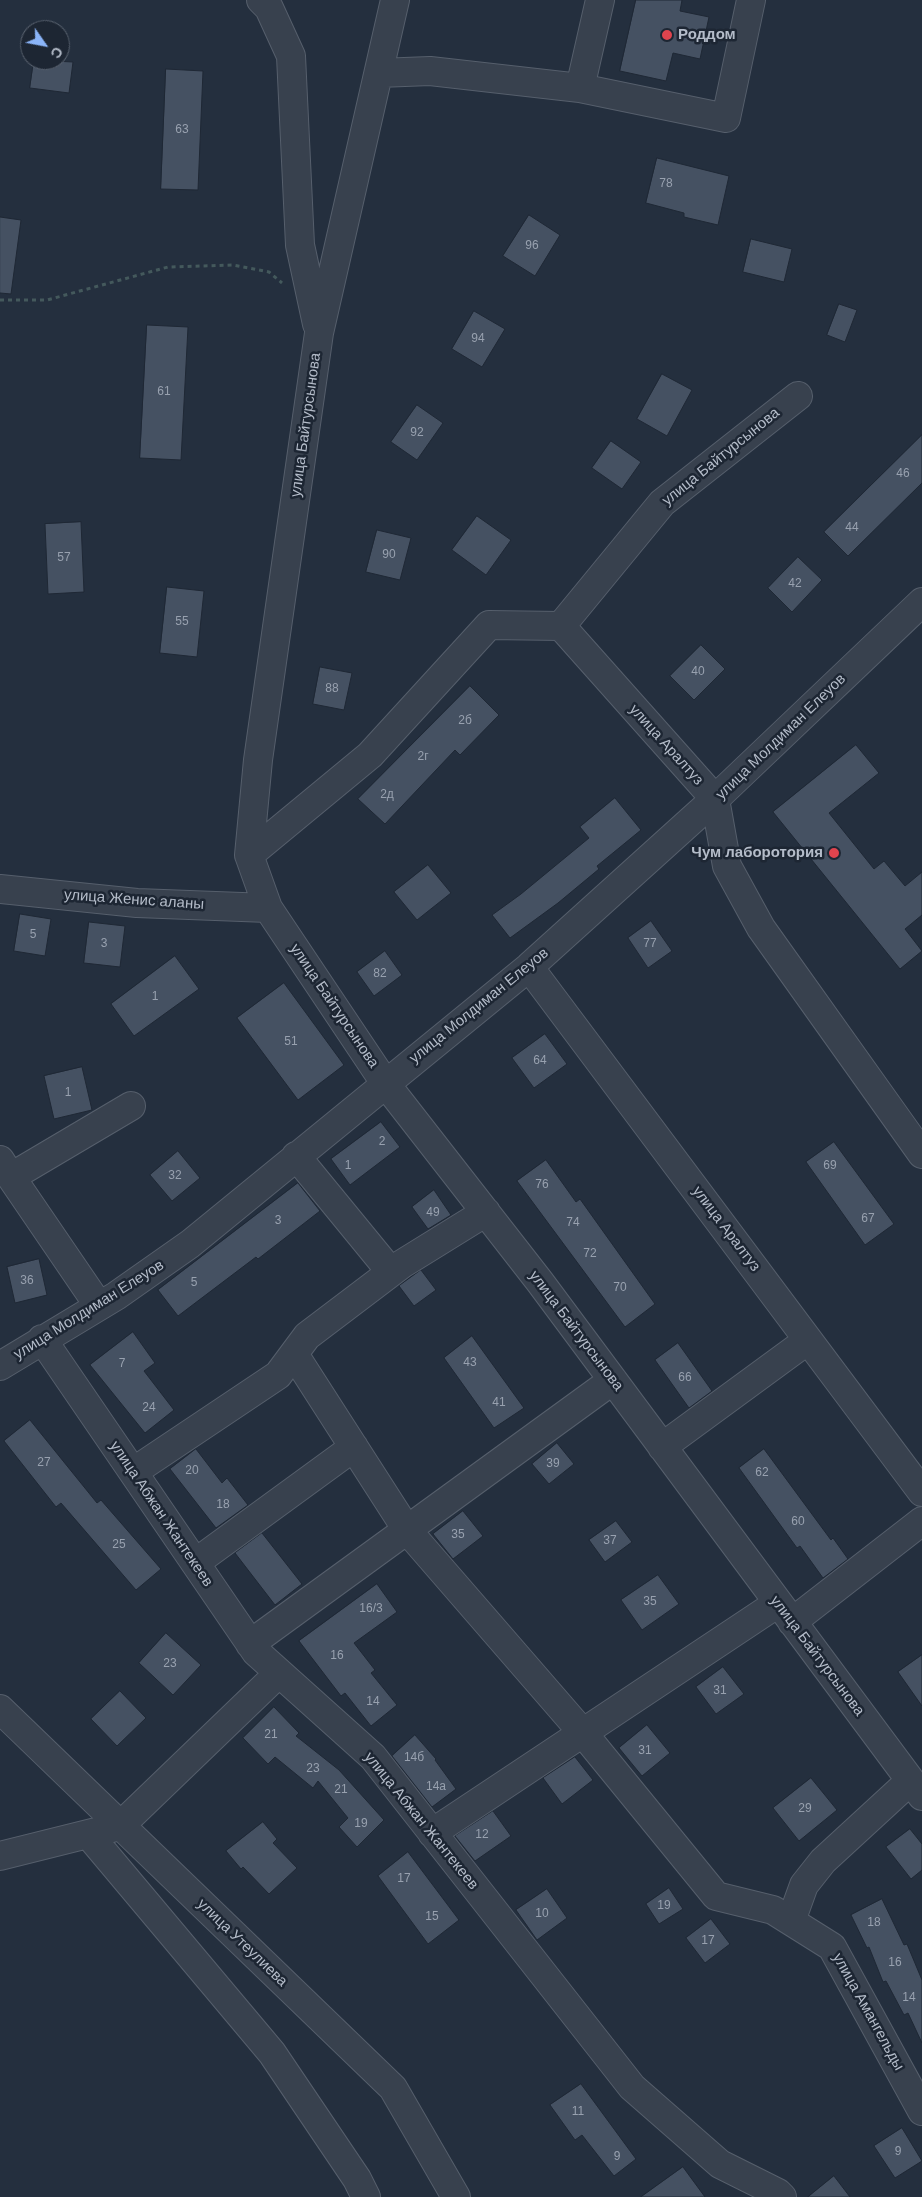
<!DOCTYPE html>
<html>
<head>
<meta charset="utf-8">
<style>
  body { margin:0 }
  #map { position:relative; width:922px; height:2197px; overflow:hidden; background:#242f3e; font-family:Arial,sans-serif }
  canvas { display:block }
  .north { position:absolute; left:20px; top:20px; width:50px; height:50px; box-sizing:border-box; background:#1d2633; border:1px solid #59626f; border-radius:50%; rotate:123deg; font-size:14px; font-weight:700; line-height:20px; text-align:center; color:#b4bcc9 }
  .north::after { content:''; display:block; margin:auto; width:18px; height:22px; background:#8ab4f8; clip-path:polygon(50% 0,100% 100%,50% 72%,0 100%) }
</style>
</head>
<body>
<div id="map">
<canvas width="922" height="2197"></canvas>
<div class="north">С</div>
</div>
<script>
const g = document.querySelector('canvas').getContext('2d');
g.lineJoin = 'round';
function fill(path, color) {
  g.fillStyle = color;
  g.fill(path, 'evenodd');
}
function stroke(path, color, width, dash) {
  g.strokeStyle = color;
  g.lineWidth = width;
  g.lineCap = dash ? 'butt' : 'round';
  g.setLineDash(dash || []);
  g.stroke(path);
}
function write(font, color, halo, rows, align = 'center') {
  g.font = font + ' Arial,sans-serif';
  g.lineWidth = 5;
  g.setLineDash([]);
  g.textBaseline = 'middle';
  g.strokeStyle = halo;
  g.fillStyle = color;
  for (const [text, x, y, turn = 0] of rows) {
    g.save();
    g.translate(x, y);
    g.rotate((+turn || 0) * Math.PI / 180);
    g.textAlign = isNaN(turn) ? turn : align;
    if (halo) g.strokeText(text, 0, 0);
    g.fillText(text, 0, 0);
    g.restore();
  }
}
const building = new Path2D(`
  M 636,0 L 682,0 L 680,11 L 709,17 L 700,59 L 673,53 L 666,81 L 620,71 Z
  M 34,60 L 73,62 L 69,93 L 30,88 Z
  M 166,69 L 203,71 L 198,190 L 161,189 Z
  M 657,158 L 729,176 L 718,225 L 684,217 L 684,213 L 646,203 Z
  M 529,215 L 560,235 L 535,276 L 503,256 Z
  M 0,217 L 21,220 L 11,294 L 0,293 Z
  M 751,239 L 792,249 L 784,282 L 743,272 Z
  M 839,304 L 857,310 L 845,342 L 827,335 Z
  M 474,311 L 505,329 L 482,367 L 452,349 Z
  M 147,325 L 188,327 L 181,460 L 140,458 Z
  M 662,374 L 692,390 L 667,436 L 637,419 Z
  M 417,405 L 443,423 L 417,460 L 391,442 Z
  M 922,435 L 922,483 L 848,556 L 824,532 Z
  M 611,441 L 641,462 L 622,489 L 592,468 Z
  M 477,516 L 511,540 L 486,575 L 452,550 Z
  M 81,522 L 84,592 L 48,594 L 45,524 Z
  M 377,530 L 411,538 L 400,580 L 366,572 Z
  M 798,557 L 822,580 L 792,612 L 768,588 Z
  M 167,587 L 204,591 L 197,657 L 160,653 Z
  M 701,645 L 725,669 L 694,700 L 670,676 Z
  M 320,667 L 352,673 L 344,710 L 313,704 Z
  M 470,686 L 499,715 L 460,755 L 455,750 L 385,824 L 358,799 Z
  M 856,745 L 879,773 L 829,813 L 874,869 L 884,861 L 905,886 L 922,872 L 922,915 L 905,929 L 922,951 L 900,969 L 773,812 Z
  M 615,798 L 641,830 L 597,866 L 599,869 L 558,903 L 510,938 L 492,915 L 521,894 L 589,838 L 580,827 Z
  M 428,865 L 451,893 L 417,920 L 394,892 Z
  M 20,914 L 51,919 L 45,956 L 14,951 Z
  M 651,921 L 672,951 L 648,968 L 628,938 Z
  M 89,922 L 125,926 L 120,967 L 84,963 Z
  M 385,951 L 402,975 L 374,996 L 357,972 Z
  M 175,956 L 199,989 L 134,1036 L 111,1004 Z
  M 284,983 L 344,1065 L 298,1100 L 237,1018 Z
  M 545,1034 L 567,1064 L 534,1088 L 512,1058 Z
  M 82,1067 L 92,1110 L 54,1119 L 44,1076 Z
  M 381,1122 L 400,1147 L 350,1185 L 331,1159 Z
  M 834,1142 L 894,1224 L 865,1245 L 806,1162 Z
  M 178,1151 L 200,1178 L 172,1201 L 150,1175 Z
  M 546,1160 L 576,1202 L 580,1199 L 655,1304 L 625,1327 L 517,1181 Z
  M 298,1183 L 320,1211 L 258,1259 L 256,1257 L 178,1316 L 158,1290 Z
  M 434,1190 L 451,1215 L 428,1229 L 412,1207 Z
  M 39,1259 L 47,1295 L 15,1303 L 7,1267 Z
  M 421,1270 L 436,1290 L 414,1306 L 399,1286 Z
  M 133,1332 L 155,1363 L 144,1371 L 174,1410 L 145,1433 L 90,1365 Z
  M 472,1336 L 524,1408 L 494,1428 L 444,1358 Z
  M 678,1343 L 712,1391 L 689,1408 L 655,1360 Z
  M 30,1420 L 97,1503 L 101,1500 L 161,1569 L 136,1590 L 61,1503 L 56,1507 L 4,1441 Z
  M 557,1443 L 574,1464 L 549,1484 L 532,1464 Z
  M 196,1449 L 222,1483 L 227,1478 L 248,1505 L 216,1528 L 170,1469 Z
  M 764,1449 L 831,1540 L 833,1538 L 848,1559 L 823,1578 L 800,1546 L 797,1548 L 739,1468 Z
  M 463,1511 L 483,1536 L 453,1559 L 433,1534 Z
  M 616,1521 L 632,1542 L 605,1562 L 589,1540 Z
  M 262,1533 L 302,1584 L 275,1605 L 235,1553 Z
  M 658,1575 L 679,1604 L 642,1630 L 621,1600 Z
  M 377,1584 L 397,1612 L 354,1643 L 375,1670 L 371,1673 L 397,1705 L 371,1726 L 345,1693 L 341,1696 L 299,1641 Z
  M 166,1633 L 201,1665 L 173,1695 L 139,1663 Z
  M 922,1655 L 922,1706 L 898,1672 Z
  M 723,1667 L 744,1694 L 716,1714 L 696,1687 Z
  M 120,1691 L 146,1718 L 117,1746 L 91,1719 Z
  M 274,1707 L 299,1733 L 296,1736 L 339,1770 L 384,1820 L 357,1847 L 339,1827 L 348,1818 L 318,1781 L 313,1788 L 275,1757 L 268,1764 L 243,1738 Z
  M 647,1725 L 670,1753 L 642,1776 L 619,1748 Z
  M 415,1735 L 436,1759 L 435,1760 L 456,1789 L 432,1807 L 392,1756 Z
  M 575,1757 L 593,1780 L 562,1804 L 543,1778 Z
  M 811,1778 L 837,1810 L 799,1841 L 773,1808 Z
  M 493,1811 L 511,1836 L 475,1861 L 455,1836 Z
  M 263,1822 L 277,1839 L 273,1843 L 297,1868 L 269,1894 L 243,1867 L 241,1869 L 226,1851 Z
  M 910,1829 L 922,1844 L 922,1870 L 911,1879 L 886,1847 Z
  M 408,1852 L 459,1920 L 428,1944 L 378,1876 Z
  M 669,1888 L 683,1909 L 659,1924 L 646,1904 Z
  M 547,1889 L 567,1918 L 537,1940 L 516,1910 Z
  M 882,1899 L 904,1945 L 907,1944 L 922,1980 L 922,2043 L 908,2013 L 904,2015 L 886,1981 L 883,1982 L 869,1947 L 867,1948 L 851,1915 Z
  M 711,1919 L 730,1944 L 705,1963 L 686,1938 Z
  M 581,2084 L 636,2159 L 614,2176 L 582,2135 L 575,2140 L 550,2105 Z
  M 902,2128 L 922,2161 L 895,2178 L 874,2146 Z
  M 683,2167 L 705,2197 L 641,2197 Z
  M 834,2176 L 850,2197 L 808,2197 Z`);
fill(building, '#455162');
stroke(building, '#1f2835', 1);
const minor = new Path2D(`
  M 261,0 L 269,8 L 291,56 L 300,245 L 317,324
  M 395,0 L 319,333 L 258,760 L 249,855 L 268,908 L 385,1083 L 540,1282 L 922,1796
  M 379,73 L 430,71 L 580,88 L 726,118 L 751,0
  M 580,88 L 600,0
  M 561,626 L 715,799 L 727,866 L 761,928 L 922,1154
  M 249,855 L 370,755 L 489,625 L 561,626 L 662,503 L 798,396
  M 0,889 L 137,903 L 268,908
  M 529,967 L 922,1492
  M 296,1156 L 391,1272
  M 0,1160 L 11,1177 L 131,1106
  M 11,1177 L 99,1306
  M 42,1339 L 256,1652 L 373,1757 L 632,2087 L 720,2164 L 778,2193 L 782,2197
  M 294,1354 L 407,1530 L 583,1733 L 716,1896 L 773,1910 L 832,1947 L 922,2111
  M 0,1366 L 116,1296 L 190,1244 L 529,967 L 715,799 L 922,602
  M 662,1447 L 808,1340
  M 133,1472 L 278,1375 L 307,1336 L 402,1264 L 486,1212
  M 195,1563 L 354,1447
  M 792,1622 L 922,1521
  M 250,1644 L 613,1380
  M 0,1709 L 393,2088 L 456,2197
  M 432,1833 L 778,1603
  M 89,1835 L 272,2053 L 357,2179 L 366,2197
  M 0,1856 L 120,1826 L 279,1673
  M 791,1921 L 804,1885 L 823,1861 L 910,1781`);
stroke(minor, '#565f6c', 30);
stroke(new Path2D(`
  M 0,300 L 47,300 L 168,267 L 233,265 L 269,272 L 282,283`), '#44595c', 3, [4, 4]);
stroke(minor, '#38414e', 28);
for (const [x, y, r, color] of [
  [667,35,6,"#e0444e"],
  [834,853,6,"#e0444e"]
]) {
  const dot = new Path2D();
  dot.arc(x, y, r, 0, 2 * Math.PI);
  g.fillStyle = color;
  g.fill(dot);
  stroke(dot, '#1d2633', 2);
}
write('12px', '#98a1af', null, [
  ["63",182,130],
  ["78",666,184],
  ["96",532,246],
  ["94",478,339],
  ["61",164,392],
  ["92",417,433],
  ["46",903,474],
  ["44",852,528],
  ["90",389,555],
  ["57",64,558],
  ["42",795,584],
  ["55",182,622],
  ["40",698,672],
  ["88",332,689],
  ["2б",465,721],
  ["2г",423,757],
  ["2д",387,795],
  ["5",33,935],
  ["3",104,944],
  ["77",650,944],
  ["82",380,974],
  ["1",155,997],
  ["51",291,1042],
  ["64",540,1061],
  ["1",68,1093],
  ["2",382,1142],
  ["1",348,1166],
  ["69",830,1166],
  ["32",175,1176],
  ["76",542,1185],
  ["49",433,1213],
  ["67",868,1219],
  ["3",278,1221],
  ["74",573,1223],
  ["72",590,1254],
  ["36",27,1281],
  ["5",194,1283],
  ["70",620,1288],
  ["43",470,1363],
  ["7",122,1364],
  ["66",685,1378],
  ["41",499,1403],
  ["24",149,1408],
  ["27",44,1463],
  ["39",553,1464],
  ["20",192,1471],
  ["62",762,1473],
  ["18",223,1505],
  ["60",798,1522],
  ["35",458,1535],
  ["37",610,1541],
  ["25",119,1545],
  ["35",650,1602],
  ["16/3",371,1609],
  ["16",337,1656],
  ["23",170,1664],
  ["31",720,1691],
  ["14",373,1702],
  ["21",271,1735],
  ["31",645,1751],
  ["14б",414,1758],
  ["23",313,1769],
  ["14а",436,1787],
  ["21",341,1790],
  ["29",805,1809],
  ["19",361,1824],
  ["12",482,1835],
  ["17",404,1879],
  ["19",664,1906],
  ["10",542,1914],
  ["15",432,1917],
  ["18",874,1923],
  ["17",708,1941],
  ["16",895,1963],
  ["14",909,1998],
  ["11",578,2112],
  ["9",898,2152],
  ["9",617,2157]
]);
write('bold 15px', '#b4bcc9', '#1d2633', [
  ["Роддом",678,35],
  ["Чум лаборотория",823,853,"right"]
], 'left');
write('15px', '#b4bcc9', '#1d2633', [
  ["улица Байтурсынова",306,425,-82],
  ["улица Байтурсынова",721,457,-39],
  ["улица Молдиман Елеуов",781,737,-44],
  ["улица Аралтуз",666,745,48],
  ["улица Женис аланы",134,900,4],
  ["улица Байтурсынова",334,1006,56],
  ["улица Молдиман Елеуов",479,1006,-39],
  ["улица Аралтуз",726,1229,53],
  ["улица Молдиман Елеуов",89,1310,-32],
  ["улица Байтурсынова",576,1331,53],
  ["улица Абжан Жантекеев",161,1514,56],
  ["улица Байтурсынова",817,1656,53],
  ["улица Абжан Жантекеев",421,1821,51],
  ["улица Утеулиева",242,1943,44],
  ["улица Амангельды",868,2012,61]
]);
</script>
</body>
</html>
